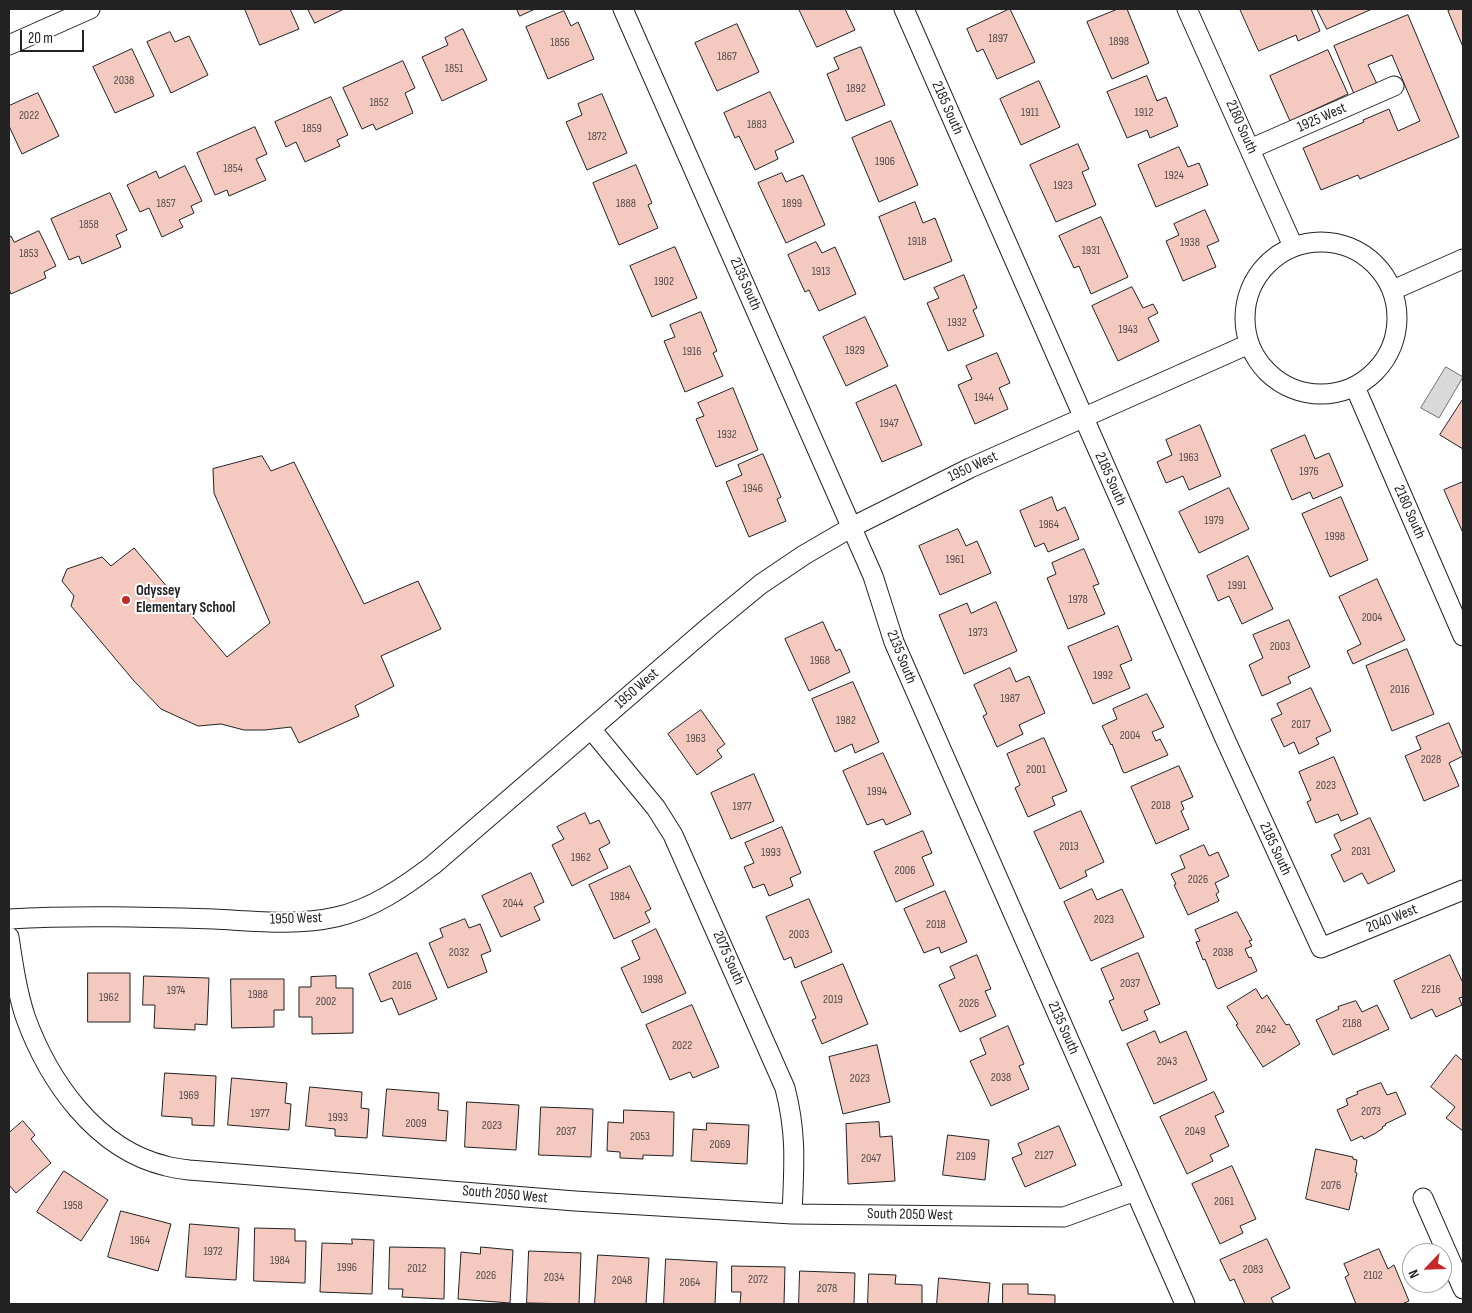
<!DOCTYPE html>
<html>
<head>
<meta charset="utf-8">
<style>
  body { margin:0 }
  #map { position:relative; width:1472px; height:1313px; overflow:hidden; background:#fff; font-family:"Sofia Sans Condensed",sans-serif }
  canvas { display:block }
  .frame { position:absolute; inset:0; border:10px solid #222; pointer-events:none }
  .north { position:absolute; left:1402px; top:1243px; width:50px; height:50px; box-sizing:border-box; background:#fff; border:1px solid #a7a7a7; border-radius:50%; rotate:246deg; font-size:14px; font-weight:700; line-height:20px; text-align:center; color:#222 }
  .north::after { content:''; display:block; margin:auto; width:18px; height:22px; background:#c62828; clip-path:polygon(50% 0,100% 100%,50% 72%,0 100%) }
  .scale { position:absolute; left:20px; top:30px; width:64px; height:22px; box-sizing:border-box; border:2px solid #222; border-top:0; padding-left:6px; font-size:15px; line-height:18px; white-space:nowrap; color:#222; -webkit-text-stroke:4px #fff; paint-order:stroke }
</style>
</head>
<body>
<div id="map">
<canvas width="1472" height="1313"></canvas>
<div class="frame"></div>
<div class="north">N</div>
<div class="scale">20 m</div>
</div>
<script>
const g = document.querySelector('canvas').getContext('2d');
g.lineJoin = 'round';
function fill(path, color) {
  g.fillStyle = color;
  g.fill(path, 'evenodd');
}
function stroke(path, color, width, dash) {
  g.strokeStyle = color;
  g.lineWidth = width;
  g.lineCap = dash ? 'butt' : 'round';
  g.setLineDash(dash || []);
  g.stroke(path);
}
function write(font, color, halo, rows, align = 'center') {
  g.font = font + ' "Sofia Sans Condensed",sans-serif';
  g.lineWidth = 4;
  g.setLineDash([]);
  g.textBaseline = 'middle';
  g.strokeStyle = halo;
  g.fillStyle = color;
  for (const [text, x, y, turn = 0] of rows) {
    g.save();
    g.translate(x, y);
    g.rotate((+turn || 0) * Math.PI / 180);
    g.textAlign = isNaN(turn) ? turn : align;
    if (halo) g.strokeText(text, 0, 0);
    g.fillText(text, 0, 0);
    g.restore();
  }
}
const water = new Path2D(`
  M 1446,367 L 1463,377 L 1439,418 L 1421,408 Z`);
fill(water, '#d9d9d9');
stroke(water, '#6f6f6f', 1);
const building = new Path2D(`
  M 245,9 L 290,9 L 299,29 L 260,45 Z
  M 308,9 L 344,9 L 315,23 Z
  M 517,9 L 535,9 L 520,16 Z
  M 799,9 L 845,9 L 855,30 L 817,47 Z
  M 1010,9 L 1035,62 L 997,79 L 983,49 L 977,52 L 967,29 Z
  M 1118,9 L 1127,9 L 1149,63 L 1112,79 L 1087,22 Z
  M 1240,9 L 1311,9 L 1320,31 L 1298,41 L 1296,35 L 1259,51 Z
  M 1317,9 L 1372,9 L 1327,29 Z
  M 1452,9 L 1463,9 L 1463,47 L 1448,11 Z
  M 564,11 L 571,26 L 578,22 L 594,59 L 548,79 L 526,27 Z
  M 1408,15 L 1459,137 L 1360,179 L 1358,175 L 1321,190 L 1303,148 L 1364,122 L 1363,120 L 1389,109 L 1398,131 L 1420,121 L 1392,55 L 1368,65 L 1377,84 L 1354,94 L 1334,46 Z
  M 737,24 L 759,72 L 717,91 L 695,43 Z
  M 463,29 L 487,80 L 442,101 L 422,57 L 448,45 L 445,38 Z
  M 170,32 L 175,42 L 189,36 L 208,75 L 171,93 L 147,42 Z
  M 861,47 L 885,105 L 846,121 L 827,74 L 839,69 L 834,58 Z
  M 132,49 L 154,96 L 115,113 L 93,67 Z
  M 1328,50 L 1348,94 L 1290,121 L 1270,76 Z
  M 403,61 L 415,88 L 405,93 L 413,113 L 376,130 L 373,124 L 362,129 L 343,88 Z
  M 1147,76 L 1157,101 L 1166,97 L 1178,126 L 1150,138 L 1147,130 L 1127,138 L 1107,92 Z
  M 1039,81 L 1060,127 L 1021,145 L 1000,99 Z
  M 770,92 L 794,142 L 775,151 L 778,159 L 755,170 L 739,136 L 735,138 L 724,113 Z
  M 38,93 L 59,136 L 22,154 L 9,126 L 9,106 Z
  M 602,94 L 627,153 L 587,170 L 566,122 L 582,115 L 578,104 Z
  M 331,97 L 348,135 L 337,140 L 340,146 L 305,162 L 296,142 L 286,147 L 275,122 Z
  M 891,121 L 918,185 L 879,202 L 852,138 Z
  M 255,127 L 267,154 L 256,159 L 266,180 L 229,196 L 227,190 L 215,195 L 197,153 Z
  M 1078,144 L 1089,169 L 1082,172 L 1096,205 L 1056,222 L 1030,165 Z
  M 1179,147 L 1188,167 L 1199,163 L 1208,185 L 1156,207 L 1138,165 Z
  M 636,165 L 652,203 L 648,205 L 658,228 L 619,245 L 593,183 Z
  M 185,166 L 202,201 L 191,206 L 194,213 L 179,220 L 183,227 L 162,237 L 149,208 L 140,212 L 127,185 L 156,171 L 159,178 Z
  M 782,173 L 786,182 L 803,175 L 825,225 L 786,243 L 758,183 Z
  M 110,193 L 127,230 L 116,235 L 121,247 L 82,264 L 79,256 L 69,260 L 51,219 Z
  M 915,202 L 923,223 L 935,218 L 952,261 L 904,280 L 879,217 Z
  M 1205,210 L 1219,241 L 1207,246 L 1216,267 L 1183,281 L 1166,241 L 1179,235 L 1174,224 Z
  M 1101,217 L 1128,277 L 1091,294 L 1079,266 L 1074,268 L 1059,236 Z
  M 39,231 L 56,266 L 44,272 L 46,278 L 11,294 L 9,289 L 9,237 L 11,236 L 14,242 Z
  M 816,242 L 822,253 L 835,247 L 856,294 L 819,311 L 809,290 L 805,292 L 788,255 Z
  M 675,247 L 697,298 L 652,317 L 630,266 Z
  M 964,275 L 977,308 L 973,310 L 984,336 L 948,351 L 927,303 L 939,298 L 934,288 Z
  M 1132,287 L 1143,308 L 1153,304 L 1158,313 L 1148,318 L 1159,341 L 1118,361 L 1092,306 Z
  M 701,312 L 717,351 L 713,353 L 723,376 L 685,392 L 664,341 L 675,337 L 670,325 Z
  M 865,317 L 888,366 L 846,386 L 823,337 Z
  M 997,353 L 1010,383 L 999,388 L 1008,409 L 975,424 L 958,385 L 972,379 L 966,366 Z
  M 896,385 L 922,445 L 882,462 L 856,403 Z
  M 733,388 L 758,450 L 716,467 L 696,419 L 704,416 L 698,403 Z
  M 1463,399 L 1463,449 L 1440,435 Z
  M 1200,425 L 1221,476 L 1189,490 L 1183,476 L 1166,483 L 1157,462 L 1172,455 L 1166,440 Z
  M 1305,435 L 1315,459 L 1329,453 L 1343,486 L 1313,499 L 1310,492 L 1292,500 L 1271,450 Z
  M 763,454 L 781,497 L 777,499 L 786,521 L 749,537 L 726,482 L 742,475 L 738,465 Z
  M 262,456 L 271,471 L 294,462 L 364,604 L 418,581 L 441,629 L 381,656 L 394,686 L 355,706 L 359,716 L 299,743 L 291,727 L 265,730 L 244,730 L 221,724 L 198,726 L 161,709 L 134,681 L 71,606 L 74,596 L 62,581 L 67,569 L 102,557 L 111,566 L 134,548 L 227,657 L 270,623 L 214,493 L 213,469 Z
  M 1463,482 L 1463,533 L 1444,490 Z
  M 1229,488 L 1249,529 L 1199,553 L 1179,512 Z
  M 1052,497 L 1057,511 L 1065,507 L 1079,539 L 1048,552 L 1044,543 L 1035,547 L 1020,511 Z
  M 1341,497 L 1368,560 L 1330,577 L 1302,514 Z
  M 958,529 L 966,546 L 977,541 L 991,573 L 940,595 L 919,546 Z
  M 1084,549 L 1099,584 L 1093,586 L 1105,614 L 1068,629 L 1047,578 L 1056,574 L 1052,563 Z
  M 1248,556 L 1273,609 L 1242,624 L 1229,596 L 1218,601 L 1207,576 Z
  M 1377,579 L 1405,640 L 1353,664 L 1347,651 L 1361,644 L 1339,597 Z
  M 996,602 L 1017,651 L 964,674 L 939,615 L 967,603 L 971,613 Z
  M 1289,620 L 1310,667 L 1288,677 L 1291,683 L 1262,696 L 1249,665 L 1263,658 L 1253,635 Z
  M 823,622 L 836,651 L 840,649 L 850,672 L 809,691 L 785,639 Z
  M 1118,626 L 1132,660 L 1120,665 L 1130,688 L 1093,704 L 1068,647 Z
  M 1407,649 L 1434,714 L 1392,731 L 1366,666 Z
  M 1010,668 L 1016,682 L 1029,676 L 1045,713 L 1019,725 L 1023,734 L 997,747 L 983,716 L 987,714 L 974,685 Z
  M 853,682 L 879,742 L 855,753 L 852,744 L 835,752 L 812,699 Z
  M 1311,688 L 1331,731 L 1316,738 L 1319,744 L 1299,754 L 1294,742 L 1284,747 L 1271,719 L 1282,714 L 1277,704 Z
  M 1147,694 L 1164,727 L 1152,732 L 1156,741 L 1160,739 L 1168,755 L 1125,773 L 1123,772 L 1112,744 L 1111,745 L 1102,726 L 1117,719 L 1113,709 Z
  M 701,710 L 725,744 L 717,750 L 722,757 L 697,775 L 668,734 Z
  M 1449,723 L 1463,756 L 1449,763 L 1459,786 L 1424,801 L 1405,756 L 1421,749 L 1416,737 Z
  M 1044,738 L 1067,791 L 1052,797 L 1055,805 L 1028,817 L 1015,788 L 1020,785 L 1007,754 Z
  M 883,753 L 911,814 L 886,825 L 883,819 L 867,825 L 843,771 Z
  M 1334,757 L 1358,814 L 1341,821 L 1338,814 L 1316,823 L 1307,802 L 1311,800 L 1299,772 Z
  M 1179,766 L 1193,797 L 1181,802 L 1184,809 L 1181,811 L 1189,829 L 1156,844 L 1131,787 Z
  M 754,774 L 774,821 L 731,839 L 711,793 Z
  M 1081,811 L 1104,862 L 1085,871 L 1087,876 L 1060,889 L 1034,832 Z
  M 585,813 L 590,824 L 599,820 L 610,843 L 599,849 L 608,868 L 572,886 L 552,845 L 564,839 L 557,827 Z
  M 1370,818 L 1395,871 L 1368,884 L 1362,873 L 1344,882 L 1331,855 L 1341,850 L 1334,835 Z
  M 782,827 L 801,873 L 790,878 L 793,886 L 769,896 L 764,884 L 753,888 L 744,867 L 754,863 L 745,843 Z
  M 923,831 L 932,853 L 922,857 L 934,885 L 896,902 L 874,852 Z
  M 1204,845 L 1209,856 L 1218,852 L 1229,876 L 1215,883 L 1219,892 L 1216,894 L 1219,901 L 1188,915 L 1174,885 L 1176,884 L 1171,874 L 1185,868 L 1180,856 Z
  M 630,866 L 651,909 L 645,912 L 650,922 L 614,939 L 589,885 Z
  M 531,873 L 544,902 L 534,907 L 540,920 L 501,937 L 482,896 Z
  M 1092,889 L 1097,900 L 1122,889 L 1144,937 L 1091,961 L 1064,902 Z
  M 945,891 L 967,942 L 941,953 L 939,947 L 924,953 L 904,909 Z
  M 809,899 L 832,952 L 795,968 L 791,957 L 784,960 L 766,917 Z
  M 1237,912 L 1252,940 L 1249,941 L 1252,946 L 1245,949 L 1249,958 L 1251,957 L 1257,971 L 1218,989 L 1216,987 L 1205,959 L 1203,960 L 1196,942 L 1200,941 L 1195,930 Z
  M 465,919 L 469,928 L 480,924 L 491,951 L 481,955 L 487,972 L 448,988 L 429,943 L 443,937 L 440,929 Z
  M 656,929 L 686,993 L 642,1013 L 621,968 L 640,959 L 632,941 Z
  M 417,953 L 437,999 L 399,1015 L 392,998 L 381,1002 L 369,974 Z
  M 1138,953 L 1160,1004 L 1144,1011 L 1148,1020 L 1122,1031 L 1109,1001 L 1114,999 L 1101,969 Z
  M 977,955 L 991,989 L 985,991 L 996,1016 L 960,1032 L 939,985 L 955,978 L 950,967 Z
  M 1450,955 L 1463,983 L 1463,997 L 1459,998 L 1462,1005 L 1436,1017 L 1432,1009 L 1411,1019 L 1394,981 Z
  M 843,964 L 868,1024 L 822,1044 L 812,1020 L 816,1018 L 801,982 Z
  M 88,973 L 130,973 L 130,1022 L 88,1022 Z
  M 144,976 L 209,978 L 207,1025 L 195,1024 L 195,1030 L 154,1028 L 155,1005 L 143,1005 Z
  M 336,976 L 336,988 L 353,988 L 353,1033 L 312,1034 L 312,1017 L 299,1017 L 299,987 L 311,987 L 311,977 Z
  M 231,979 L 284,979 L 284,1010 L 274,1010 L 274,1027 L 232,1028 Z
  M 1256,989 L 1262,999 L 1267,995 L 1286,1025 L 1289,1024 L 1300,1044 L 1263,1067 L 1236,1025 L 1238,1024 L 1227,1007 Z
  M 1356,1001 L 1362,1012 L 1377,1005 L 1389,1029 L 1333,1055 L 1316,1020 L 1339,1009 L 1338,1007 Z
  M 692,1005 L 719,1067 L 693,1078 L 690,1072 L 670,1080 L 646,1025 Z
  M 1008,1026 L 1024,1064 L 1019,1066 L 1029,1089 L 991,1106 L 970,1061 L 986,1054 L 980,1039 Z
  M 1155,1031 L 1160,1043 L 1186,1031 L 1207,1080 L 1154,1104 L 1127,1044 Z
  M 877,1045 L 890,1102 L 843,1114 L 829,1057 Z
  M 1456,1055 L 1463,1061 L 1463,1131 L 1446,1118 L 1455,1107 L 1431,1087 Z
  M 165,1073 L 216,1076 L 214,1126 L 192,1125 L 192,1118 L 162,1116 Z
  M 232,1078 L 287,1083 L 285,1103 L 291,1104 L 289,1130 L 228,1125 Z
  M 1381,1083 L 1387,1095 L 1396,1092 L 1406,1114 L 1385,1124 L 1386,1125 L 1382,1127 L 1383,1128 L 1376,1133 L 1364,1139 L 1362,1136 L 1351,1141 L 1337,1110 L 1348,1105 L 1346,1099 L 1358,1094 L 1357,1092 Z
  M 310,1087 L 362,1092 L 361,1108 L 369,1109 L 367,1138 L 335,1136 L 335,1129 L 306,1126 Z
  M 387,1089 L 439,1093 L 438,1110 L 448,1111 L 446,1141 L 383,1136 Z
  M 1214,1092 L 1224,1112 L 1215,1116 L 1229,1146 L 1210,1155 L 1213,1161 L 1187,1174 L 1160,1117 Z
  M 467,1102 L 519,1105 L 516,1150 L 465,1147 Z
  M 541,1107 L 593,1109 L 591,1157 L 539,1155 Z
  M 624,1110 L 674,1112 L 673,1156 L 643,1155 L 643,1159 L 620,1158 L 620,1152 L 607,1151 L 608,1122 L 623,1123 Z
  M 23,1121 L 35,1135 L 31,1139 L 51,1163 L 16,1193 L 9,1185 L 9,1133 Z
  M 879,1122 L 880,1137 L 892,1136 L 895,1181 L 848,1184 L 846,1124 Z
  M 707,1123 L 749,1125 L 747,1164 L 691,1161 L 693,1129 L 706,1130 Z
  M 1059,1126 L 1076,1165 L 1025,1187 L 1012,1158 L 1022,1154 L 1018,1144 Z
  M 948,1135 L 989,1140 L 985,1180 L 943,1175 Z
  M 1316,1149 L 1353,1157 L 1353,1159 L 1357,1160 L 1355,1172 L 1357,1173 L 1349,1210 L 1306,1199 Z
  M 1232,1166 L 1256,1219 L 1240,1226 L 1243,1233 L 1220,1244 L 1192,1184 Z
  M 64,1171 L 108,1200 L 81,1241 L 37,1212 Z
  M 121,1211 L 171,1224 L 158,1271 L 108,1257 Z
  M 190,1224 L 239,1228 L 236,1280 L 186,1277 Z
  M 255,1228 L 295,1229 L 295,1241 L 306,1241 L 305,1283 L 254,1281 Z
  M 352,1239 L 374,1240 L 372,1294 L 320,1292 L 322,1243 L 352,1244 Z
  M 1267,1239 L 1290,1288 L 1271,1298 L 1274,1304 L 1245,1304 L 1234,1279 L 1230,1281 L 1220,1260 Z
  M 390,1247 L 445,1248 L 444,1299 L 402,1297 L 403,1289 L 389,1289 Z
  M 481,1247 L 513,1250 L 510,1303 L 458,1299 L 461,1252 L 480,1254 Z
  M 1379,1249 L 1388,1269 L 1394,1265 L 1409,1301 L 1402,1304 L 1356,1304 L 1345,1277 L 1349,1275 L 1344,1264 Z
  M 529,1251 L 581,1253 L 579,1304 L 527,1303 Z
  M 598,1255 L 649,1258 L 646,1304 L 595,1304 Z
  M 666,1259 L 717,1262 L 715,1304 L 664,1304 Z
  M 732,1266 L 785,1267 L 784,1304 L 740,1304 L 741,1292 L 732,1292 Z
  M 800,1271 L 855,1273 L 854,1304 L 799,1304 Z
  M 869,1274 L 896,1275 L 895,1284 L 922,1285 L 922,1304 L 868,1304 Z
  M 939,1278 L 990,1283 L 988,1304 L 937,1304 Z
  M 1003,1284 L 1028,1284 L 1028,1294 L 1055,1295 L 1055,1304 L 1003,1304 Z`);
fill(building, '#f3c9c0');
stroke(building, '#222', 1);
const minor = new Path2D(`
  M 623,9 L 873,576 L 894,642 L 1185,1304
  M 904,9 L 1226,741 L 1321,948 L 1463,890
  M 1187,9 L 1293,246
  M 9,45 L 90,9
  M 1250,149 L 1394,86
  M1245 318a76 76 0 1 1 152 0a76 76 0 1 1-152 0Z
  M 1393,290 L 1463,259
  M 1355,387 L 1463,636
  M 591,729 L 656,808 L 673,835 L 785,1088 C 797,1134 794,1167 792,1214
  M 9,919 C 77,915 146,917 214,919 C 254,921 297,926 336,917 C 372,909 404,887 433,865 L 710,626 L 761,584 L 804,555 L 852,527 L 970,468 L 1249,344
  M 9,937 C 13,964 17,991 25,1016 C 48,1080 95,1149 166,1166 C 173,1168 181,1169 189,1170 L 575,1201 L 792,1214 L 1064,1217 L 1135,1191
  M 1423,1198 L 1463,1289`);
stroke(minor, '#222', 21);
stroke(minor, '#fff', 19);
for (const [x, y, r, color] of [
  [126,600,5,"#c62828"]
]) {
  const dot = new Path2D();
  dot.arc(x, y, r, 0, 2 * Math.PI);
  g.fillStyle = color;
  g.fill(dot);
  stroke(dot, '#fff', 2);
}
write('12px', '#564c4a', null, [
  ["1897",998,39],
  ["1898",1119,42],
  ["1856",560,43],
  ["1867",727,57],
  ["1851",454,69],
  ["2038",124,81],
  ["1892",856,89],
  ["1852",379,103],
  ["1911",1030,113],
  ["1912",1144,113],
  ["2022",29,116],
  ["1883",757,125],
  ["1859",312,129],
  ["1872",597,137],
  ["1906",885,162],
  ["1854",233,169],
  ["1924",1174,176],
  ["1923",1063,186],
  ["1857",166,204],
  ["1888",626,204],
  ["1899",792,204],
  ["1858",89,225],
  ["1918",917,242],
  ["1938",1190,243],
  ["1931",1091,251],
  ["1853",29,254],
  ["1913",821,272],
  ["1902",664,282],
  ["1932",957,323],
  ["1943",1128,330],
  ["1929",855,351],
  ["1916",692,352],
  ["1944",984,398],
  ["1947",889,424],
  ["1932",727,435],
  ["1963",1189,458],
  ["1976",1309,472],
  ["1946",753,489],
  ["1979",1214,521],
  ["1964",1049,525],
  ["1998",1335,537],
  ["1961",955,560],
  ["1991",1237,586],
  ["1978",1078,600],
  ["2004",1372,618],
  ["1973",978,633],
  ["2003",1280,647],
  ["1968",820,661],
  ["1992",1103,676],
  ["2016",1400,690],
  ["1987",1010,699],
  ["1982",846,721],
  ["2017",1301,725],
  ["2004",1130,736],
  ["1963",696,739],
  ["2028",1431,760],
  ["2001",1036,770],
  ["2023",1326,786],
  ["1994",877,792],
  ["2018",1161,806],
  ["1977",742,807],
  ["2013",1069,847],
  ["2031",1361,852],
  ["1993",771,853],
  ["1962",581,858],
  ["2006",905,871],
  ["2026",1198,880],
  ["1984",620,897],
  ["2044",513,904],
  ["2023",1104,920],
  ["2018",936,925],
  ["2003",799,935],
  ["2032",459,953],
  ["2038",1223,953],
  ["1998",653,980],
  ["2037",1130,984],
  ["2016",402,986],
  ["2216",1431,990],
  ["1974",176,991],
  ["1988",258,995],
  ["1962",109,998],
  ["2019",833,1000],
  ["2002",326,1002],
  ["2026",969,1004],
  ["2188",1352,1024],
  ["2042",1266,1030],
  ["2022",682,1046],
  ["2043",1167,1062],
  ["2038",1001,1078],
  ["2023",860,1079],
  ["1969",189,1096],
  ["2073",1371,1112],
  ["1977",260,1114],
  ["1993",338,1118],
  ["2009",416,1124],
  ["2023",492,1126],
  ["2037",566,1132],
  ["2049",1195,1132],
  ["2053",640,1137],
  ["2069",720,1145],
  ["2127",1044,1156],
  ["2109",966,1157],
  ["2047",871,1159],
  ["2076",1331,1186],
  ["2061",1224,1202],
  ["1958",73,1206],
  ["1964",140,1241],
  ["1972",213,1252],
  ["1984",280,1261],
  ["1996",347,1268],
  ["2012",417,1269],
  ["2083",1253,1270],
  ["2026",486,1276],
  ["2102",1373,1276],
  ["2034",554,1278],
  ["2072",758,1280],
  ["2048",622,1281],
  ["2064",690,1283],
  ["2078",827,1289]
]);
write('15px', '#222', '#fff', [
  ["2185 South",947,108,66],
  ["1925 West",1322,118,-24],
  ["2180 South",1241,127,66],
  ["2135 South",745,284,66],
  ["1950 West",973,467,-25],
  ["2185 South",1110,479,66],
  ["2180 South",1409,512,66],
  ["2135 South",901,657,68],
  ["1950 West",637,689,-41],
  ["2185 South",1275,849,65],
  ["1950 West",296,919,-2],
  ["2040 West",1392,919,-22],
  ["2075 South",728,958,66],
  ["2135 South",1063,1028,66],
  ["South 2050 West",505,1195,5],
  ["South 2050 West",910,1215,1]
]);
write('bold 15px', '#222', '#fff', [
  ["Odyssey",136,591],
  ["Elementary School",136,608]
], 'left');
</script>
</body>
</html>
